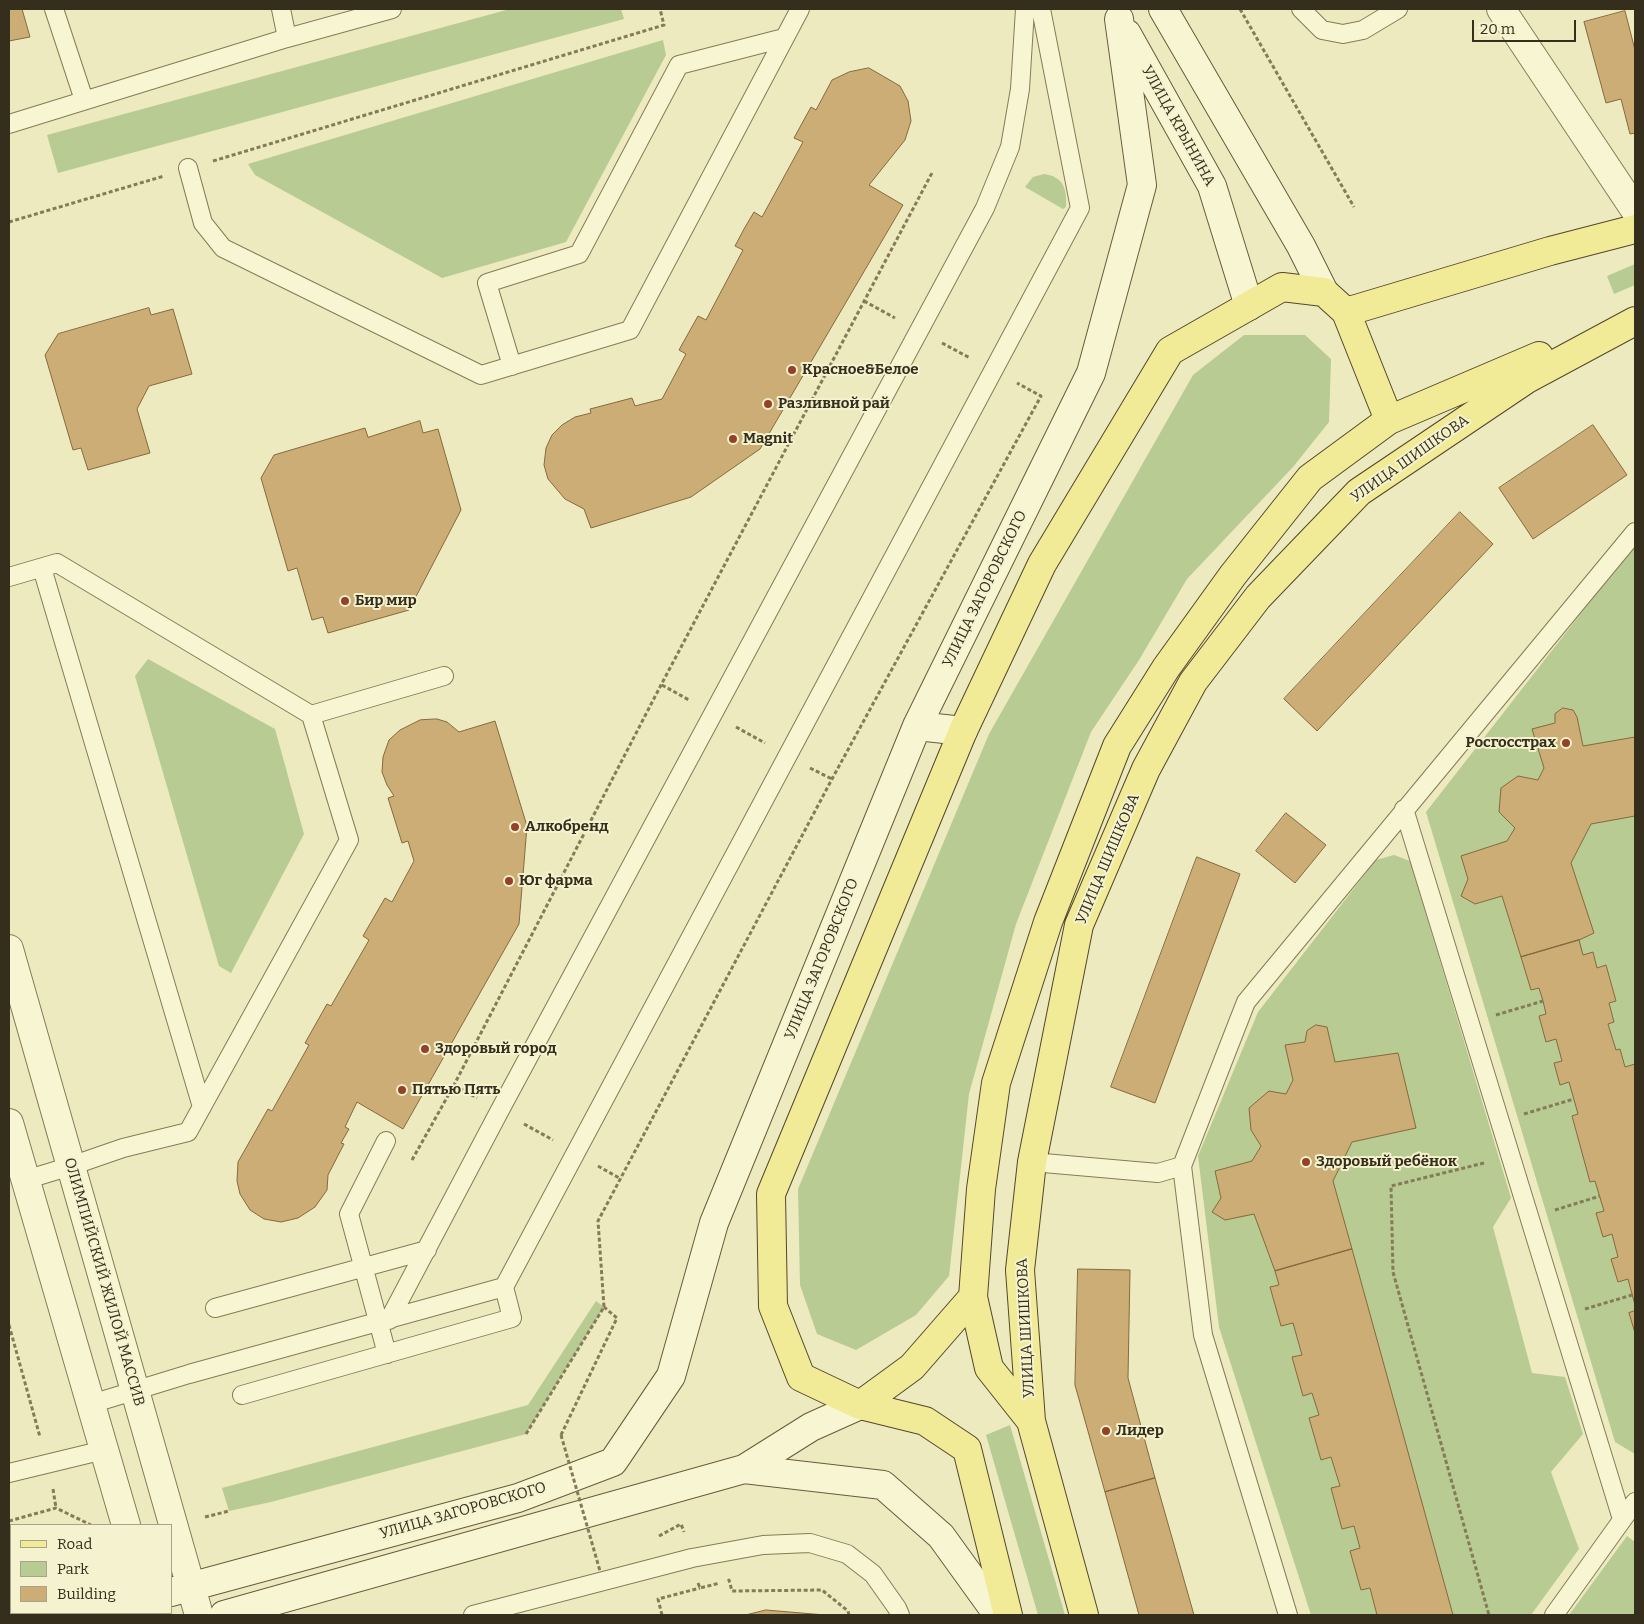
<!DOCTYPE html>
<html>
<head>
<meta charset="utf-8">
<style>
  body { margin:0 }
  #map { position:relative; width:1644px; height:1624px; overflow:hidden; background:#edeabf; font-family:Bitter,serif }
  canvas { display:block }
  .frame { position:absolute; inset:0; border:10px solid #352e1c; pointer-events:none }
  .legend { position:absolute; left:10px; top:1524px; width:162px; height:90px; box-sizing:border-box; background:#f5f2cf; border:1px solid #a8a487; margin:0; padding:6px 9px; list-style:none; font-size:15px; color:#352e1c }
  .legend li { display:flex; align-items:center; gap:10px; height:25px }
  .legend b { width:25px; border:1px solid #a8a487 }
  .scale { position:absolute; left:1472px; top:20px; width:104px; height:22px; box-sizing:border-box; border:2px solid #352e1c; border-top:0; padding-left:6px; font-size:15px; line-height:18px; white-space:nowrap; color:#352e1c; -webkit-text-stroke:4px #f5f2cf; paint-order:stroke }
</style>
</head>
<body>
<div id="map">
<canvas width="1644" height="1624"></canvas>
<div class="frame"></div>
<ul class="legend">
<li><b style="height:6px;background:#f1ea96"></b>Road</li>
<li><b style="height:14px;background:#b7cb93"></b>Park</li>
<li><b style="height:14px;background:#cbad75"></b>Building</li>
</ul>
<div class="scale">20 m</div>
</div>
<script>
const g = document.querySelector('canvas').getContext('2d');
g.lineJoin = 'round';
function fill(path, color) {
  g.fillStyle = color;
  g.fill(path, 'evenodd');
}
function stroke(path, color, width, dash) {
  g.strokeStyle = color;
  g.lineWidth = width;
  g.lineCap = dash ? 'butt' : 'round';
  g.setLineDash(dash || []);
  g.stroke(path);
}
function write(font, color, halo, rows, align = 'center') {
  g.font = font + ' Bitter,serif';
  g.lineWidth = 4;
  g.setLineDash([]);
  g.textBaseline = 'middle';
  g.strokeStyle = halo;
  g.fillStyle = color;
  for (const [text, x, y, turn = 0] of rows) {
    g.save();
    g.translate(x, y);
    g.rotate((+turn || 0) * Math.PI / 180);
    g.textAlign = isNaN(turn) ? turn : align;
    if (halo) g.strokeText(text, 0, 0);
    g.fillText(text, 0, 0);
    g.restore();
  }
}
fill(new Path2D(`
  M 510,9 L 621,9 L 624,19 L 58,173 L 47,135 Z
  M 663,40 L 666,55 L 566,242 L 442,278 L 255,175 L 248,164 Z
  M 1044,174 C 1064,177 1067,189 1066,207 L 1063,209 L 1025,187 L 1033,177 Z
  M 1635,264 L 1635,285 L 1614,294 L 1607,276 Z
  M 1244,335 L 1305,335 L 1331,359 L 1329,422 L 1293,467 L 1187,579 L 1139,660 L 1091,732 L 1016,924 L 969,1094 L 949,1276 L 916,1315 L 856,1350 L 817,1334 L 800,1285 L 798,1189 L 989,734 L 1193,375 Z
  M 1635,544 L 1635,1454 L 1615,1442 L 1426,812 Z
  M 148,659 L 275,729 L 304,834 L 231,973 L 219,966 L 135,676 Z
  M 1394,855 L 1410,861 L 1511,1198 L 1493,1227 L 1532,1373 L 1565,1377 L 1583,1434 L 1551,1472 L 1579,1549 L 1531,1615 L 1311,1615 L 1219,1327 L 1198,1156 L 1258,1012 L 1376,860 Z
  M 596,1301 L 604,1307 L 526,1434 L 271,1502 L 229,1511 L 222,1488 L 528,1405 Z
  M 1010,1425 L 1065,1615 L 1038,1615 L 986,1435 Z
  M 1627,1536 L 1635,1542 L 1635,1615 L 1569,1615 Z`), '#b7cb93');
const building = new Path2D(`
  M 9,9 L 22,9 L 30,37 L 9,41 Z
  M 1625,11 L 1635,50 L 1635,133 L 1630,134 L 1621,99 L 1606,103 L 1584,22 Z
  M 869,68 L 900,86 L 908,101 L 911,121 L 905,140 L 869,185 L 903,205 L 760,449 L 691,497 L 591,528 L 584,509 L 565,499 L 548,479 L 544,465 L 546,448 L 552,435 L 562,425 L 575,417 L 591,413 L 590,409 L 632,398 L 635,406 L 662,399 L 686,354 L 679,350 L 698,316 L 706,320 L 743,250 L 735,246 L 744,229 L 754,212 L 762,217 L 803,142 L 794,138 L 811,107 L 816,110 L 832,80 L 849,72 Z
  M 149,308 L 151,315 L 173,309 L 192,374 L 149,386 L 137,409 L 150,453 L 88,470 L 81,448 L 73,450 L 45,355 L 58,334 Z
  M 420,421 L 423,433 L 438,429 L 461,510 L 409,610 L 328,633 L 323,617 L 312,620 L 297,568 L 288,571 L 261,478 L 274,455 L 365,428 L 368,437 Z
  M 1593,425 L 1627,475 L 1533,539 L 1499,488 Z
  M 1460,512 L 1493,544 L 1317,731 L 1284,699 Z
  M 1563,708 L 1573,710 L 1577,717 L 1583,746 L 1635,737 L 1635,816 L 1591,824 L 1571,863 L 1594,933 L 1579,940 L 1521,957 L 1502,896 L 1475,904 L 1461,896 L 1468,879 L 1461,856 L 1507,841 L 1515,828 L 1499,812 L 1501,788 L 1518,776 L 1538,780 L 1544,768 L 1532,729 L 1555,723 L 1555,714 Z
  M 437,719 L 447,722 L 459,732 L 495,721 L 527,826 L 519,924 L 403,1129 L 357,1102 L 345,1127 L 349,1129 L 341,1143 L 344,1144 L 328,1175 L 327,1190 L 315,1207 L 298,1218 L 281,1222 L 264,1219 L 250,1210 L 240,1194 L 237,1181 L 238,1162 L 268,1109 L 272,1111 L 309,1045 L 305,1043 L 327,1004 L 331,1006 L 369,940 L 363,936 L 385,898 L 392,902 L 414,861 L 408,841 L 402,843 L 388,798 L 394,796 L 387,785 L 382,772 L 383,757 L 389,740 L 400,730 L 420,720 Z
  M 1286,813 L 1326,845 L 1295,883 L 1256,851 Z
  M 1197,857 L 1240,874 L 1155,1103 L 1111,1087 Z
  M 1579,940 L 1583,955 L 1593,952 L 1597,968 L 1606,965 L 1616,1001 L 1609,1003 L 1614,1022 L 1608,1024 L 1616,1050 L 1620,1049 L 1625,1067 L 1635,1064 L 1635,1305 L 1628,1279 L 1618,1282 L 1611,1259 L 1618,1257 L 1612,1234 L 1603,1237 L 1596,1213 L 1604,1211 L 1595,1181 L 1590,1182 L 1572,1116 L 1578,1114 L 1569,1082 L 1560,1085 L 1554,1063 L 1562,1061 L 1556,1039 L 1546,1042 L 1539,1016 L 1546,1014 L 1543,1001 L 1539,988 L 1531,990 L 1521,957 Z
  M 1316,1025 L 1327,1027 L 1335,1062 L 1398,1053 L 1416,1128 L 1352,1142 L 1333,1181 L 1352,1249 L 1275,1271 L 1254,1214 L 1225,1220 L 1212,1212 L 1221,1198 L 1215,1171 L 1252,1161 L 1261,1146 L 1251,1130 L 1249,1108 L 1269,1091 L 1286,1094 L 1293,1080 L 1285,1045 L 1305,1042 L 1307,1031 Z
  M 1352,1249 L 1453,1615 L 1377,1615 L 1370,1588 L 1361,1590 L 1350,1551 L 1360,1548 L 1354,1526 L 1342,1529 L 1331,1488 L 1340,1486 L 1331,1457 L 1321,1460 L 1309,1418 L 1319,1415 L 1312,1393 L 1303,1396 L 1292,1357 L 1302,1355 L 1293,1323 L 1281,1326 L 1270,1287 L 1279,1285 L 1275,1271 Z
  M 1078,1269 L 1130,1270 L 1128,1378 L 1155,1478 L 1105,1492 L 1075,1385 Z
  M 1635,1311 L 1635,1333 L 1629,1313 Z
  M 1155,1478 L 1194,1615 L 1139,1615 L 1105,1492 Z
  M 766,1610 L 825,1615 L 746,1615 Z`);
fill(building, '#cbad75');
stroke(building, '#846a3e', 1);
const lane = new Path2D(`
  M 54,9 L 84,100
  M 281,9 L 287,38
  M 1301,9 L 1322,30 L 1343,34 L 1363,30 L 1398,9
  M 9,124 L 287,38 L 392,9
  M 188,168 L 203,223 L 223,248 L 481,375 L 630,330 L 800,9
  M 512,366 L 487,283 L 579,254 L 679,65 L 784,38
  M 42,568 L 202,1107
  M 9,577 L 57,563 L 311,715 L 349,840 L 188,1132 L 123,1148 L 71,1166 L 25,1180
  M 311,715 L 444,676
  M 1404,809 L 1622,1519
  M 386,1141 L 349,1214 L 387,1354
  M 1032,1162 L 1158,1173 L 1182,1166
  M 215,1308 L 427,1250
  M 389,1320 L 500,1110 L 985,208 L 1010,147 L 1020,89 L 1025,9
  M 242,1395 L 512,1318 L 504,1287 L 1080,208 L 1041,9
  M 91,1404 L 189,1374 L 504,1287
  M 9,1473 L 104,1450
  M 473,1615 L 692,1558 L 763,1545 L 810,1543 L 847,1554 L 873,1574 L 897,1608 L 900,1615
  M 1288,1615 L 1203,1335 L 1182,1166 L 1246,1002 L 1635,532
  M 1554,1615 L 1635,1502`);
const street = new Path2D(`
  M 1501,9 L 1635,210
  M 9,949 L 199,1615
  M 9,1123 L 126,1525
  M 151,1613 L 152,1615`);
const secondary = new Path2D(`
  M 1163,9 L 1301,246 L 1324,292
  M 1127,34 L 1212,186 L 1249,306
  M 917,726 L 963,731
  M 744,1469 L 811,1427 L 860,1405
  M 171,1592 L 518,1498 L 613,1462 L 671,1376 L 714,1223 L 917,726 L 1091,373 L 1142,185 L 1119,19
  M 79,1615 L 89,1613
  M 224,1615 L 744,1469 L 883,1485 L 941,1536 L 998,1615`);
const primary = new Path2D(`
  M 1346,312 L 1550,251 L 1635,229
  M 1389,420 L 1539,356
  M 973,1297 L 989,1368 L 1031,1421
  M 860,1405 L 912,1367 L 973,1297 L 981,1189 L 996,1083 L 1048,922 L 1117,746 L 1166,668 L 1233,575 L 1310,478 L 1389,420 L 1346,312 L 1324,292 L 1282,287 L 1170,351 L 1042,564 L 963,731 L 771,1194 L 773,1306 L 801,1377 L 860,1405 L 925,1421 L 967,1449 L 1008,1615
  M 1084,1615 L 1031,1421 L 1020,1270 L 1032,1162 L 1079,925 L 1146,769 L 1193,682 L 1258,597 L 1359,492 L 1527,379 L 1635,321`);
stroke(lane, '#857b58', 20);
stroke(street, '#857b58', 30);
stroke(secondary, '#675b3b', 30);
stroke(primary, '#53472c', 30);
stroke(new Path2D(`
  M 1240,9 L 1354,207
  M 213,161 L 664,25 L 660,9
  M 9,222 L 164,176
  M 864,301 L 895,318
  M 942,343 L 970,358
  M 662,685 L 689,700
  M 736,727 L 765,743
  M 810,768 L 832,779
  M 1496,1015 L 1543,1001
  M 454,1085 L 477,1098
  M 1524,1114 L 1574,1099
  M 524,1124 L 553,1140
  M 412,1160 L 454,1085 L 661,685 L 933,171
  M 1484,1163 L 1391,1186 L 1393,1272 L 1489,1615
  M 598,1166 L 621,1179
  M 1555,1210 L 1600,1196
  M 1585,1309 L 1632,1295
  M 9,1325 L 40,1437
  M 526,1434 L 604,1307 L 598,1221 L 832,779 L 1041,396 L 1017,383
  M 561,1435 L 617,1318 L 604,1307
  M 53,1489 L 56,1508
  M 205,1517 L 229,1511
  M 9,1521 L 56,1508 L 91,1525
  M 659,1536 L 681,1524 L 684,1532
  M 728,1581 L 729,1580 L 732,1591 L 822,1590 L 848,1611 L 849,1615
  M 698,1583 L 700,1588 L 720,1583
  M 662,1615 L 658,1599 L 700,1588`), '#857b58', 3, [4, 2.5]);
stroke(lane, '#f8f6d2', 18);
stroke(street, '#f8f6d2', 28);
stroke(secondary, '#f8f6d2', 28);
stroke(primary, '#f1ea96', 28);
stroke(new Path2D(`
  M 561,1435 L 600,1571`), '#857b58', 3, [4, 2.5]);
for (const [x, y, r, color] of [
  [792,370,5,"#944128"],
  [768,404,5,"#944128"],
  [733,439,5,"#944128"],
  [345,601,5,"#944128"],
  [1566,743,5,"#944128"],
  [515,827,5,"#944128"],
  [509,881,5,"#944128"],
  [425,1049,5,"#944128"],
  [402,1090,5,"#944128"],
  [1306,1162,5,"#944128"],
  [1106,1431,5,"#944128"]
]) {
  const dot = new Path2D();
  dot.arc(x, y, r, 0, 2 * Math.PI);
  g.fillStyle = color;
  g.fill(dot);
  stroke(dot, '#f5f2cf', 2);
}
write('15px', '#352e1c', '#f5f2cf', [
  ["УЛИЦА КРЫНИНА",1178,126,61],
  ["УЛИЦА ШИШКОВА",1410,459,-35],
  ["УЛИЦА ЗАГОРОВСКОГО",985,589,-64],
  ["УЛИЦА ШИШКОВА",1108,859,-67],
  ["УЛИЦА ЗАГОРОВСКОГО",822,959,-68],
  ["ОЛИМПИЙСКИЙ ЖИЛОЙ МАССИВ",104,1282,74],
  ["УЛИЦА ШИШКОВА",1026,1328,-93],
  ["УЛИЦА ЗАГОРОВСКОГО",463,1511,-16]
]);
write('bold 15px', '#352e1c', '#f5f2cf', [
  ["Красное&Белое",802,370],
  ["Разливной рай",778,404],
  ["Magnit",743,439],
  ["Бир мир",355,601],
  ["Росгосстрах",1556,743,"right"],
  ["Алкобренд",525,827],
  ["Юг фарма",519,881],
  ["Здоровый город",435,1049],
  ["Пятью Пять",412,1090],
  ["Здоровый ребёнок",1316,1162],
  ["Лидер",1116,1431]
], 'left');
</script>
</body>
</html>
